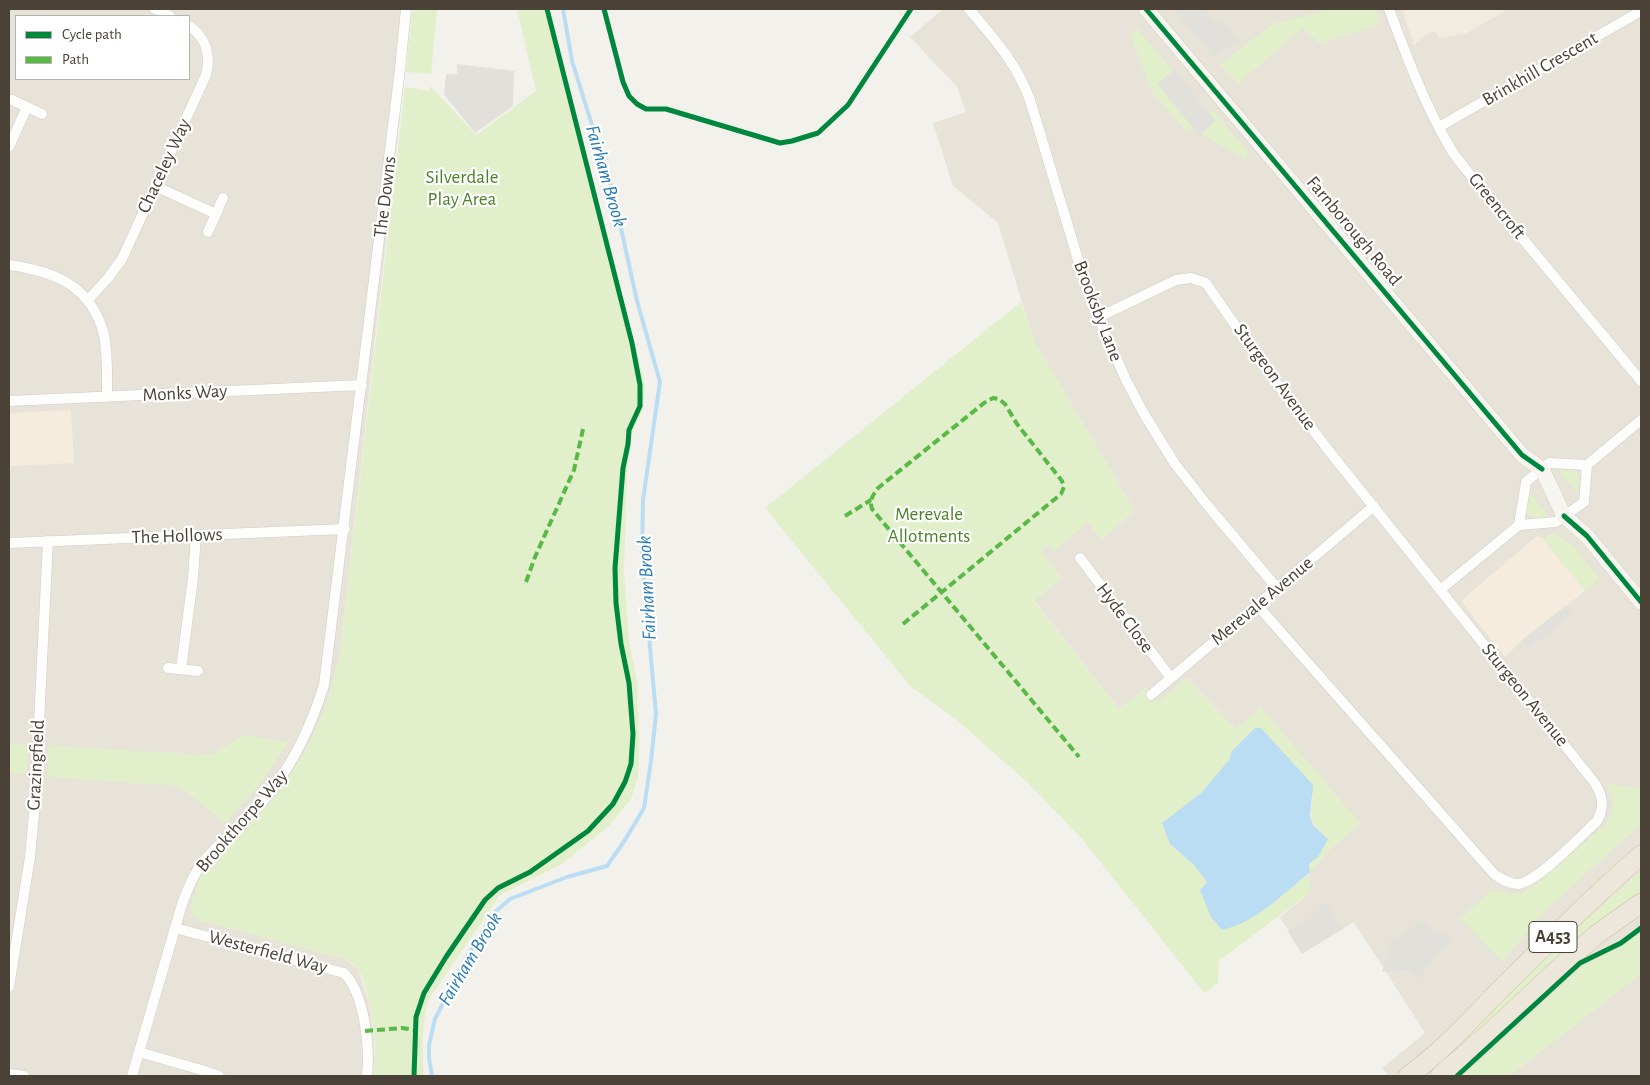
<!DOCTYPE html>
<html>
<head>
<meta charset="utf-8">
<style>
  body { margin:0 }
  #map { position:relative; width:1650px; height:1085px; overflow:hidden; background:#f3f1ec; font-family:"Alegreya Sans",sans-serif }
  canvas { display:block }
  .frame { position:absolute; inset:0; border:10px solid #4a4236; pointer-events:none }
  .legend { position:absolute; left:15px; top:15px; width:175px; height:65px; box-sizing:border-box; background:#fff; border:1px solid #b7b3af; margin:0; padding:6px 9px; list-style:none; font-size:15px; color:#4a4236 }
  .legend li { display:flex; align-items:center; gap:10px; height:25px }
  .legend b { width:25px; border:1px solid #b7b3af }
</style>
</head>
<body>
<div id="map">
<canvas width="1650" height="1085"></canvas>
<div class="frame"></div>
<ul class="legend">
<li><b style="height:6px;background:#00873e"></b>Cycle path</li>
<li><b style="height:6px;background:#58b947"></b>Path</li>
</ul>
</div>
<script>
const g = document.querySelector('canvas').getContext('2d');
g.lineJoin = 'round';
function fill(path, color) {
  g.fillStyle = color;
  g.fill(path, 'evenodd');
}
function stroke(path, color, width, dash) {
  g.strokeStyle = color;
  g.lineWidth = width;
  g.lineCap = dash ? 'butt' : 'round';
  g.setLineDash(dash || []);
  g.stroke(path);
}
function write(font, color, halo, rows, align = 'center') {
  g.font = font + ' "Alegreya Sans",sans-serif';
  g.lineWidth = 4.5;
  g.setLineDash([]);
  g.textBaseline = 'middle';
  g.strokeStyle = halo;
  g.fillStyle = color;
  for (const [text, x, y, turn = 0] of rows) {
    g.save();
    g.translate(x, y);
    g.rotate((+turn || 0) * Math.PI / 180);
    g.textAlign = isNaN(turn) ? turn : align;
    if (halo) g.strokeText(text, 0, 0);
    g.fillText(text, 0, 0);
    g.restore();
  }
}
fill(new Path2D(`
  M 9,9 L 412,9 L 340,652 L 332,686 L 322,716 L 306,750 L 286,782 L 276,796 L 217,854 L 207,866 L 200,878 L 199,920 L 338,957 L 345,959 L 358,969 L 369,1002 L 373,1029 L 375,1062 L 372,1076 L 9,1076 ZM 16,16 L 189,16 L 189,79 L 16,79 Z
  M 943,9 L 1641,9 L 1641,1076 L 1389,1076 L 1382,1068 L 1425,1033 L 1354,922 L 1302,953 L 1280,917 L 1311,892 L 1308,874 L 1330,849 L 1360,823 L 1235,729 L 1187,678 L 1157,703 L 1146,688 L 1119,709 L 1034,600 L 1061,579 L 1041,551 L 1049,545 L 1053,550 L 1088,522 L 1102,540 L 1134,510 L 1033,339 L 998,223 L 953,186 L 933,123 L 966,112 L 957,87 L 910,37 Z`), '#e7e3d9');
fill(new Path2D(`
  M 71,410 L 74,463 L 9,466 L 9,413 Z
  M 1537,536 L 1542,538 L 1585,591 L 1522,640 L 1505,657 L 1463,604 L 1462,600 Z`), '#f6ecde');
fill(new Path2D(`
  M 1402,9 L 1509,9 L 1465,34 L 1439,38 L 1435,31 L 1425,35 L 1414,45 Z`), '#f1ecde');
fill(new Path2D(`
  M 416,9 L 437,9 L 431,74 L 406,72 L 412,13 Z
  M 517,9 L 545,9 L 643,376 L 645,389 L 643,409 L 633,430 L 627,470 L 624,571 L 629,642 L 637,681 L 639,739 L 638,777 L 631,799 L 608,827 L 560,865 L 500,895 L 429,999 C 421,1025 422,1049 424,1076 L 372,1076 C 373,1071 374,1066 375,1061 C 377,1041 369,985 358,969 C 353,963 345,959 338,957 L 199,920 L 193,916 L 191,904 L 200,878 L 207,866 L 217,854 L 276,796 L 306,750 L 322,716 L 332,686 L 340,652 L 405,87 L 429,91 L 430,86 L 476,135 L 536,91 Z
  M 1333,9 L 1376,9 L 1380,24 L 1320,44 L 1303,28 L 1238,84 L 1220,65 L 1272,24 Z
  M 1137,28 L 1208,113 L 1187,132 L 1153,94 L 1130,34 Z
  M 1214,111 L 1250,154 L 1244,159 L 1192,129 Z
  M 1021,302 L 1033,339 L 1134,510 L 1102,540 L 1088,522 L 1053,551 L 1049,545 L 1041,551 L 1061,579 L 1034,601 L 1119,709 L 1146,688 L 1157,702 L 1187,678 L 1235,729 L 1261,707 L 1360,823 L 1330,849 L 1310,872 L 1309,864 L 1318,857 L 1328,839 C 1310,821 1309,822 1313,796 L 1232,751 L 1229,760 L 1201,793 L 1191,801 L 1170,844 L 1194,865 L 1207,882 L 1253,916 L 1308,874 L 1311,892 L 1219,961 L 1218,983 L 1204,993 L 1083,840 L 1029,784 L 957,720 L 911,687 L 765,508 Z
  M 1562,470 C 1583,470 1580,475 1578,493 L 1560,473 L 1560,471 Z
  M 1528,494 L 1531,494 L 1548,515 L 1547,517 C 1539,518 1532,520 1526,513 Z
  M 1554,533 L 1573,545 L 1599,579 L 1585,591 L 1542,538 Z
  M 243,735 L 288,742 L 265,778 L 225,823 L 179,786 L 47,777 L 49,746 L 211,755 Z
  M 9,744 L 29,745 L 27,774 L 9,773 Z
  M 1605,783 L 1641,789 L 1641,824 L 1545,911 L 1502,962 L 1460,919 L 1492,889 L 1511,894 L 1522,893 L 1536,884 L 1607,823 C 1615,804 1615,801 1605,783 Z
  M 1641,871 L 1641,893 L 1449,1059 L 1428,1076 L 1421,1076 L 1571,933 Z
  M 1641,932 L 1641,974 L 1510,1076 L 1463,1076 L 1583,966 L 1616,950 Z`), '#e1efca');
fill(new Path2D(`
  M 1174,9 L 1204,9 L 1218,25 L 1224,21 L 1239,39 L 1214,58 Z
  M 457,64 L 514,71 L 513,106 L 475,133 L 444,94 L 446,74 L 457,74 Z
  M 1174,70 L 1216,121 L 1199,135 L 1157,84 Z
  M 1565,606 L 1572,614 L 1528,649 L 1522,640 Z
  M 1325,902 L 1343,929 L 1302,954 L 1288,932 L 1312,917 Z
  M 1423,920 L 1430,928 L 1444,933 L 1451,940 L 1417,979 L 1408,970 L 1382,972 L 1390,942 Z`), '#e2e0db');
fill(new Path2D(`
  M 1255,728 L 1261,728 L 1313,785 L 1310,816 L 1313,825 L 1328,839 L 1318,857 L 1309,864 L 1310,872 C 1286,892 1253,924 1222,930 L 1211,917 L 1200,890 L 1207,882 L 1194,865 L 1170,844 L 1162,823 L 1201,793 L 1229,760 L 1232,751 Z`), '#baddf3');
stroke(new Path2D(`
  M 432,1076 L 429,1058 L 429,1045 L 435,1019 L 466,958 L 495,912 L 510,899 L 567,877 L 607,866 L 625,840 L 644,808 L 651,761 L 656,714 L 642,558 L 643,500 L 660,382 L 637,301 L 613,192 L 572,61 L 563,9`), '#baddf3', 4);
const street = new Path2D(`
  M 155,9 L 170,16
  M 969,9 C 994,39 1016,62 1030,100 L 1089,296 L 1126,380 L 1144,414 L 1175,464 L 1208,506 L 1277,588
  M 1389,9 C 1407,57 1425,106 1452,151 C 1460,163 1470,174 1478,185 L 1641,381
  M 12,100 L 42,114
  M 1439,127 L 1641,11
  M 9,147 L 27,107
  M 155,186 L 216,214
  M 208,232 L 223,198
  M 9,265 C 54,271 92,286 104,335 C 108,355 107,377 107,397
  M 88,300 L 108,278 L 122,259 L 206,75 C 211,55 206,37 189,26
  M 1097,318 L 1176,280 L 1191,278 L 1206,283 L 1259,360 L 1333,456 L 1594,782 C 1603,795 1605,807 1597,821 C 1583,834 1536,884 1517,884 C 1509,884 1502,879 1495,875 L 1257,605
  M 9,401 L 362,385
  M 1519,525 L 1526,482 L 1549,463 L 1587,465 L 1641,420
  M 9,543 L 345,529
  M 1080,558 L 1171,678
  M 1440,590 L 1519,525 L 1556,522 L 1584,502 L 1587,465
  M 168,668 L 198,671
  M 181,669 L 193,578 L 196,535
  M 1151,695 L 1374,506
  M 175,928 L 344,973 C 365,994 370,1048 367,1076
  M 9,987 L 30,857 L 35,803 L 48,541
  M 139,1052 L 205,1071 L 219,1076
  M 9,1074 L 24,1076
  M 132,1076 L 182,904 C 187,891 192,877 200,866 C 217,843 241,827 259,806 C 291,770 310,730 324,685 L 400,69 L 406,9`);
const secondary = new Path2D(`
  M 1146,9 L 1522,455 L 1542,469 L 1564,516 L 1587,536 L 1641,602`);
const highway = new Path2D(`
  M 1408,1076 C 1442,1052 1471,1019 1500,990 C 1546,944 1592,898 1641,855
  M 1440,1076 L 1496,1027 L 1573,955 L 1596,935 L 1641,903`);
stroke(street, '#cfcdc8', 11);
stroke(secondary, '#d4d0c3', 16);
stroke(highway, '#ccbea5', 20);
stroke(street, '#fdfdfc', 10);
stroke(secondary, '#f7f5f0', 15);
stroke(highway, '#ede6da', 19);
stroke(new Path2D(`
  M 845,516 L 871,500
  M 526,582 L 535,557 L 574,470 L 583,429
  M 903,624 L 1061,494 L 1064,487 L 1062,481 L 1017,424 L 1005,404 L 999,399 L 993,398 L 984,403 L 878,488 C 873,495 869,500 872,509 L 1079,757
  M 365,1031 L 402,1028 L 415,1030`), '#58b947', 4, [8, 4]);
stroke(new Path2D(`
  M 604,9 L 623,82 L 629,96 L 637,104 L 646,109 L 666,109 L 780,143 L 792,141 L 818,133 L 848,105 L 911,9
  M 1146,9 L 1522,455 L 1542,469
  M 1564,516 L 1587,536 L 1641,602
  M 414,1076 L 416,1017 L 424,993 L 446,957 L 485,900 L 498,888 L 530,872 L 588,831 L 613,804 L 625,782 L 631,764 L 633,734 L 629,683 L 621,644 L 616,603 L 615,568 L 623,468 L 628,444 L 629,430 L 640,406 L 640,385 L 632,343 L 547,9
  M 1457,1076 L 1580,963 L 1621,943 L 1641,928`), '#00873e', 5);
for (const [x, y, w] of [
  [1553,937,48]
]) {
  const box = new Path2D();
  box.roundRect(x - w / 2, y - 15.5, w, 31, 4);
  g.fillStyle = '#fff';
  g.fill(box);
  stroke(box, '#4a4236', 1);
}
write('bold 18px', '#4a4236', null, [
  ["A453",1553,937]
]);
write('19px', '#4a4236', '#fff', [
  ["Brinkhill Crescent",1540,69,-30],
  ["Chaceley Way",164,166,-65],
  ["The Downs",385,197,-83],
  ["Greencroft",1497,206,51],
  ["Farnborough Road",1354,231,50],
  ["Brooksby Lane",1098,311,69],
  ["Sturgeon Avenue",1275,377,54],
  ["Monks Way",185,393,-3],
  ["The Hollows",177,536,-2],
  ["Merevale Avenue",1262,601,-40],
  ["Hyde Close",1125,618,53],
  ["Sturgeon Avenue",1525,695,51],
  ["Grazingfield",36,765,-87],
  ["Brookthorpe Way",242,821,-49],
  ["Westerfield Way",268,952,15]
]);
write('19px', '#498224', '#fff', [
  ["Silverdale",462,177],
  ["Play Area",462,199],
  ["Merevale",929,514],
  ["Allotments",929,536]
]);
write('italic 20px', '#257bb7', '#fff', [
  ["Fairham Brook",606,176,74],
  ["Fairham Brook",647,588,-93],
  ["Fairham Brook",470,959,-59]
]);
</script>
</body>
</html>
